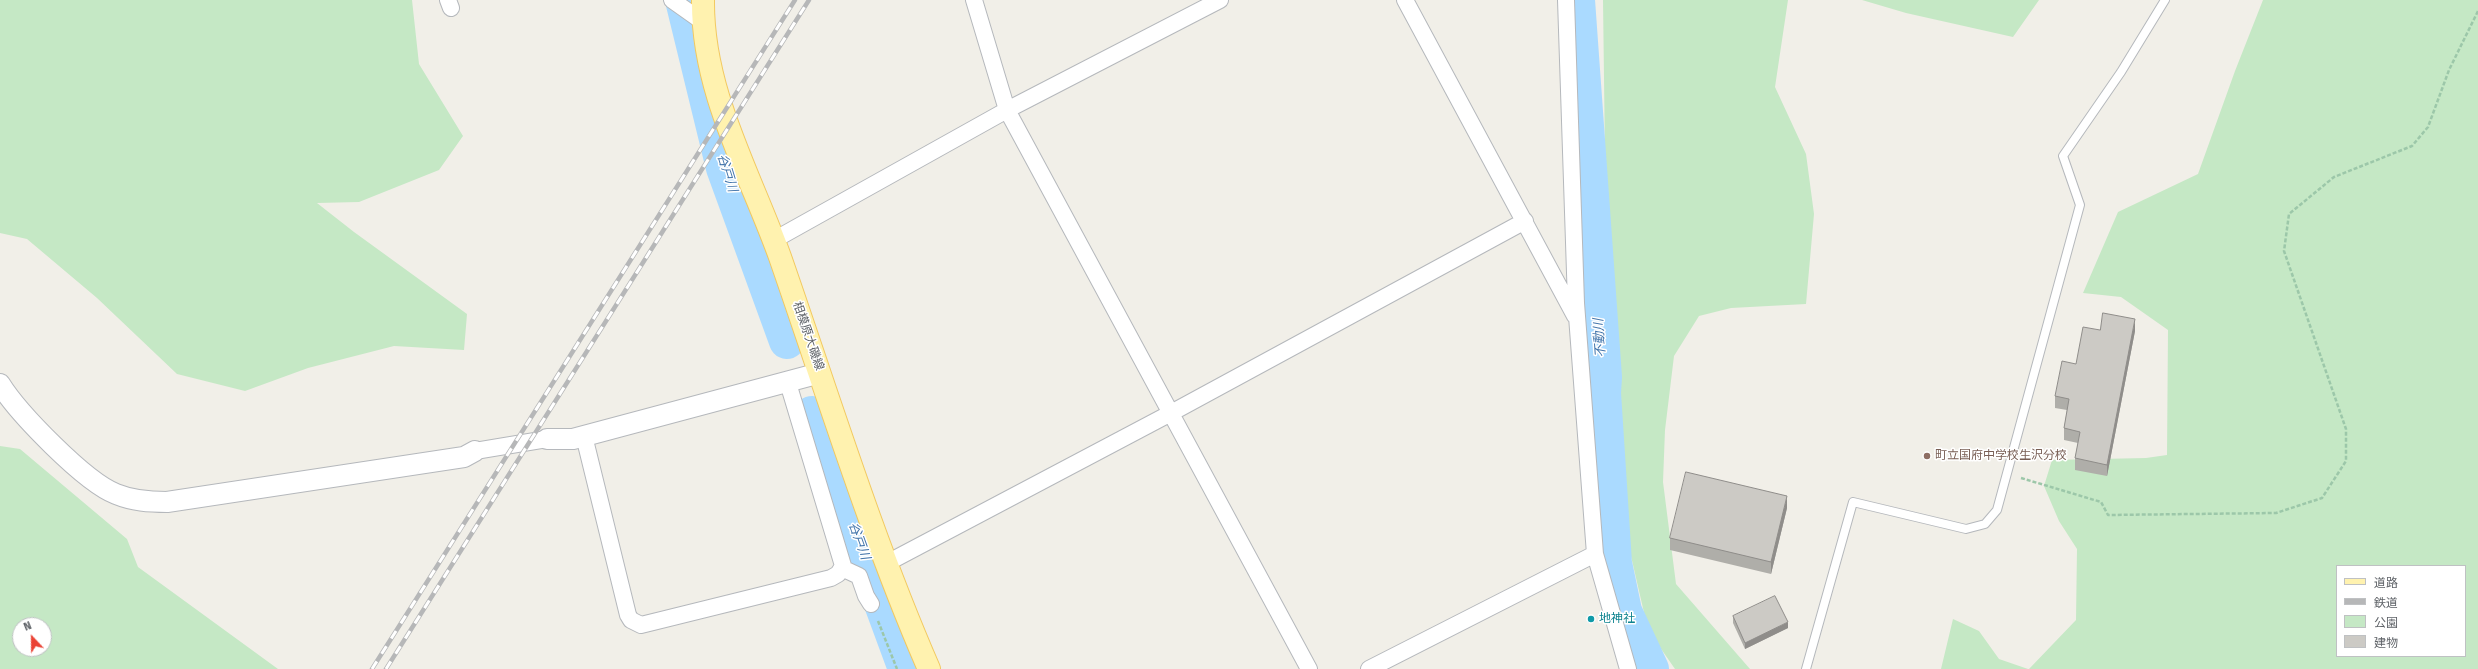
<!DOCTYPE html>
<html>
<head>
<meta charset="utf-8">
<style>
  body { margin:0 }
  #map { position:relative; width:2478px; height:669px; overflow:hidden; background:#f1efe8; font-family:"Fira Sans","Noto Sans JP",sans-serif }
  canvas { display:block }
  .legend { position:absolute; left:2336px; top:565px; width:130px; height:92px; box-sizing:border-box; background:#fff; border:1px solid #bfc1c3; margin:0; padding:5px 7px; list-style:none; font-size:12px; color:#5f6368 }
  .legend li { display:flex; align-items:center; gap:8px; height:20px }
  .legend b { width:20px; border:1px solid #bfc1c3 }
  .north { position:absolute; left:12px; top:617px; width:40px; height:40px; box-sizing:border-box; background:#fff; border:1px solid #bfc1c3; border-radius:50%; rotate:338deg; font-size:11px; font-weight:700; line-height:16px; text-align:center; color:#5f6368 }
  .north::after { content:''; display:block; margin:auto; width:14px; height:18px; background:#ea4335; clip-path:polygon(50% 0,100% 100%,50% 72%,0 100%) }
</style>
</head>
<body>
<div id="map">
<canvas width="2478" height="669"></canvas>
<ul class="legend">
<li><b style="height:5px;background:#fff2af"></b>道路</li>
<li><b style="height:5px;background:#b6b7b8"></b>鉄道</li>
<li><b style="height:11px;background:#c5e8c5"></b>公園</li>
<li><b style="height:11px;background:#cccac5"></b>建物</li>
</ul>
<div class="north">N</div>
</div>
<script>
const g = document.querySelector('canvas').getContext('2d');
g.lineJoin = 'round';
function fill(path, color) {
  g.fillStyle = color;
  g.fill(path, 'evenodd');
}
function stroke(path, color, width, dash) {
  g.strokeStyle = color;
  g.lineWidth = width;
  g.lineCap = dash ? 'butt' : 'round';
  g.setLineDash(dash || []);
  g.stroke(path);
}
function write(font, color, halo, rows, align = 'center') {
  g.font = font + ' "Fira Sans","Noto Sans JP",sans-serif';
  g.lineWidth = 3;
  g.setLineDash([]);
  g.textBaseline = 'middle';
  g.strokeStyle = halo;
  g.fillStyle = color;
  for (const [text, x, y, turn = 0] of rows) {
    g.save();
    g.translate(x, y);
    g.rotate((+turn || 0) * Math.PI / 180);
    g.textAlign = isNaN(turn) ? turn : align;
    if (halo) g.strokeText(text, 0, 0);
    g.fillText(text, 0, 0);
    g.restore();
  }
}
fill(new Path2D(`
  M 0,0 L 412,0 L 419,64 L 463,136 L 439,170 L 359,202 L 317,203 L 354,232 L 467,314 L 464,350 L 394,346 L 308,368 L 245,391 L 177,374 L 97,298 L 27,239 L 0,233 Z
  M 1603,0 L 1788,0 L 1775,87 L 1806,154 L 1814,214 L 1806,304 L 1731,308 L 1699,316 L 1674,356 L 1665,430 L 1663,482 L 1676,584 L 1750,669 L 1675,669 L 1648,630 L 1622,517 L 1606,233 Z
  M 1862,0 L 2039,0 L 2013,37 L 1906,13 Z
  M 2263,0 L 2478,0 L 2478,669 L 2029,669 L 2076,620 L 2077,549 L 2059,521 L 2044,486 L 2052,460 L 2146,458 L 2167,455 L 2168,330 L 2121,297 L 2083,293 L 2118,212 L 2198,174 L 2235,71 ZM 2337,566 L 2465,566 L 2465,656 L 2337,656 Z
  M 0,446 L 20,449 L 127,539 L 138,567 L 278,669 L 0,669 ZM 20,625 L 44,625 L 44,649 L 20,649 Z
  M 1953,619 L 1979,631 L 1999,659 L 2028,669 L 1941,669 Z`), '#c5e8c5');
stroke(new Path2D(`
  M 683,0 L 724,168 L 787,341
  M 1577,0 L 1604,377 L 1603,393 L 1614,563 L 1624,611 L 1651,669
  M 812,414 L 906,669`), '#aadaff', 36);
const service = new Path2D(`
  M 1806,669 L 1853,502 L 1966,529 L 1985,524 L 1997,510 L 2080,205 L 2063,156 L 2121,72 L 2165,0`);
const minor = new Path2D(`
  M 448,0 L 451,8
  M 672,0 L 703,22
  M 974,0 L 1007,110 L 1309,669
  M 1405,0 L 1575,316
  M 1566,0 L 1576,303 L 1595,554 L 1628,669
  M 774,240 L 1007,110 L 1220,0
  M 788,383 L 844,569 L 859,576 L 866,596 L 871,604
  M 584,436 L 628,615 L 631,620 L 641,625 L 831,578 L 838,574 L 843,566
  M 475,451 L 547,439
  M 887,563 L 1171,413 L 1525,221
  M 1369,669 L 1595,554`);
const tertiary = new Path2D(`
  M 0,384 C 18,413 85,482 116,494 C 133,501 149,502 167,502 L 464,457 L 475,451
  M 547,439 L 573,439 L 820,373`);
const primary = new Path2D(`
  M 703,0 C 702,92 750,173 780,257 C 828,395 871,536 929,669`);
stroke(service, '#b5b8bc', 10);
stroke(minor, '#b5b8bc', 18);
stroke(tertiary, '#b5b8bc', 22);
stroke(primary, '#f2c960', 24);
stroke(new Path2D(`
  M 2021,478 L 2101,502 L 2108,515 L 2276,513 L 2322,498 L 2346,461 L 2346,429 L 2284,251 L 2289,214 L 2334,177 L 2412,146 L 2428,127 L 2449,70 L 2478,11
  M 878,621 L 897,669`), '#9cc7a9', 2.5, [4, 2]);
stroke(service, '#fff', 8);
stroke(minor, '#fff', 16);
stroke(tertiary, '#fff', 20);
stroke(primary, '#fff2af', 22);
const rail = new Path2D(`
  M 372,669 L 795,0
  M 386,669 L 809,0`);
stroke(rail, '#b6b7b8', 4.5);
stroke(rail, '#fff', 3, [9]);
fill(new Path2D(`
  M 2100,330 L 2135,331 L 2107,476 L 2075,470 L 2075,458 L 2078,443 L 2064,440 L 2064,428 L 2067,410 L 2055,408 L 2055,396 L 2076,364 Z
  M 1787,508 L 1771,574 L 1670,550 L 1670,538 Z
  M 1733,616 L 1788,628 L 1745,649 L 1733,623 Z`), '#afaea9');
fill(new Path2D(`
  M 2135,319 L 2135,331 L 2107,476 L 2107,465 Z
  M 1787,496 L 1787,508 L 1771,574 L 1771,562 Z
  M 1788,622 L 1788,628 L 1745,649 L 1745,643 Z`), '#8f8d8a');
const building = new Path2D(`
  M 2103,313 L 2135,319 L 2107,465 L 2075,458 L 2080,432 L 2064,428 L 2069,399 L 2055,396 L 2062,361 L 2076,364 L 2083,327 L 2100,330 Z
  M 1686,472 L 1787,496 L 1771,562 L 1670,538 Z
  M 1775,596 L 1788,622 L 1745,643 L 1733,616 Z`);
fill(building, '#cccac5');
stroke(building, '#8f8d8a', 1);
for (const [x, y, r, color] of [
  [1927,456,4,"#8d6e63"],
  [1591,619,4,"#0f9aa8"]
]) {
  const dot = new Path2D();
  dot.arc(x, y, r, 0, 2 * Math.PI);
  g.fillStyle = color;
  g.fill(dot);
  stroke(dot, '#fff', 1.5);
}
write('12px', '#5f6368', '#fff', [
  ["相模原大磯線",808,336,71]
]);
write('12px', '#785e54', '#fff', [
  ["町立国府中学校生沢分校",1935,456]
], 'left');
write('12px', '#0d838f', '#fff', [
  ["地神社",1599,619]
], 'left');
write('italic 13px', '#4174aa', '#fff', [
  ["谷戸川",727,173,73],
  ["不動川",1600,338,-94],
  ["谷戸川",859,541,70]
]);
</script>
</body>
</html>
